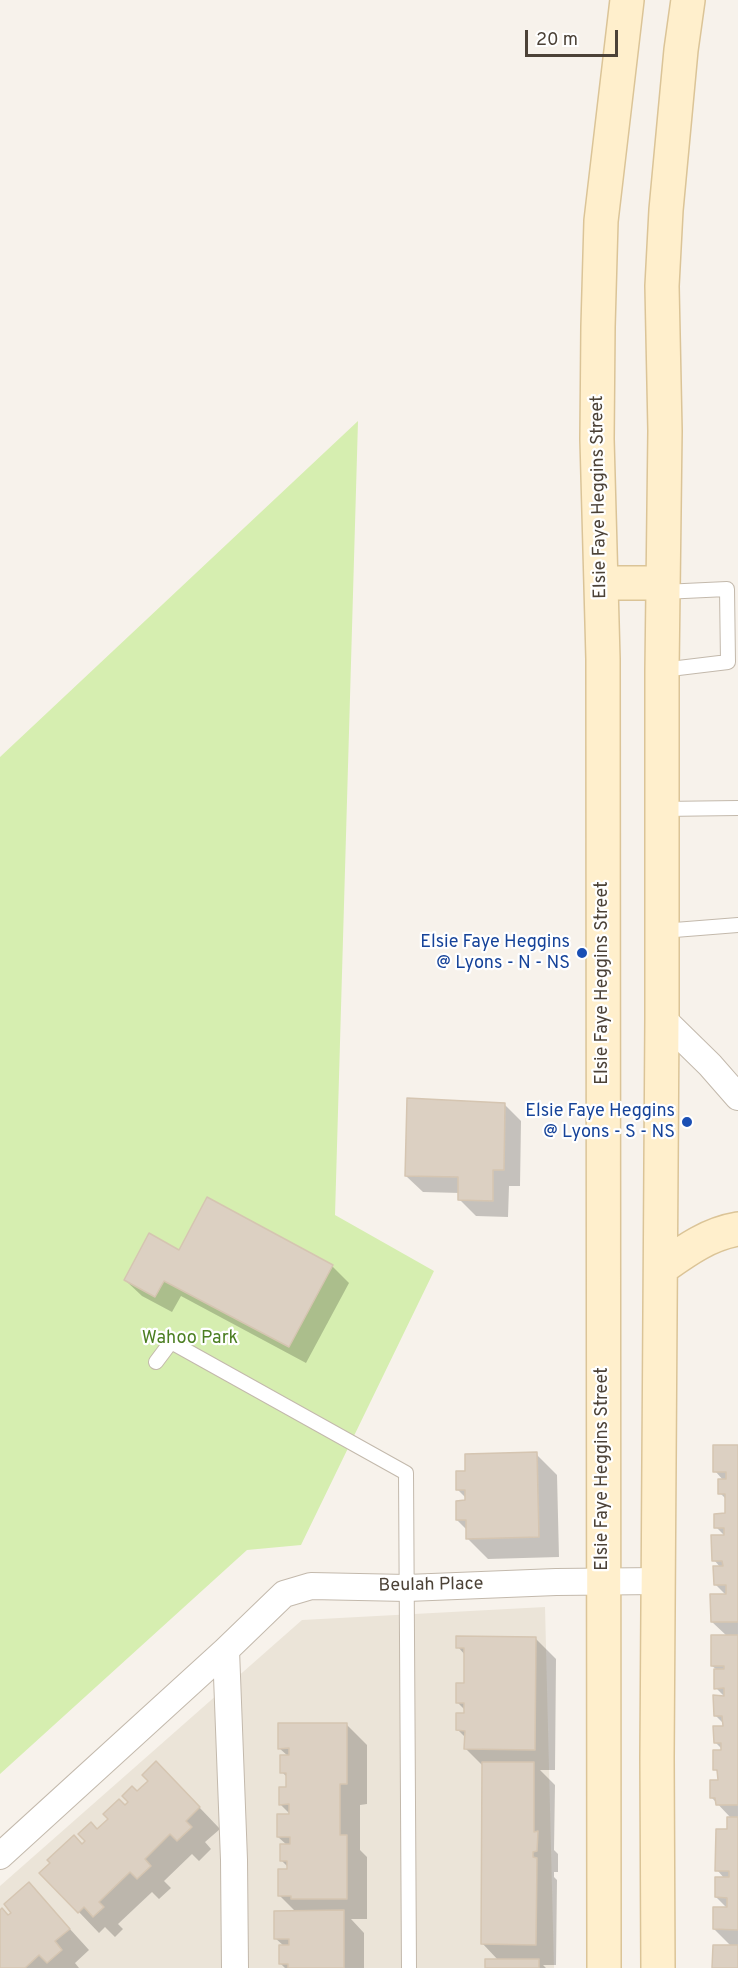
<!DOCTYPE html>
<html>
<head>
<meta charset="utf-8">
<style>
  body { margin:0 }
  #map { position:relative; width:738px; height:1968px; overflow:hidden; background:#f7f2eb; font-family:Overpass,sans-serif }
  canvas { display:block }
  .scale { position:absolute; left:525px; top:30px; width:93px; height:27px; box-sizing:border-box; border:3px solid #4c4237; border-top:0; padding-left:8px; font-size:18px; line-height:21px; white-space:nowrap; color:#4c4237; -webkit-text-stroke:4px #fff; paint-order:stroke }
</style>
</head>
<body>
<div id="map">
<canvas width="738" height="1968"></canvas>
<div class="scale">20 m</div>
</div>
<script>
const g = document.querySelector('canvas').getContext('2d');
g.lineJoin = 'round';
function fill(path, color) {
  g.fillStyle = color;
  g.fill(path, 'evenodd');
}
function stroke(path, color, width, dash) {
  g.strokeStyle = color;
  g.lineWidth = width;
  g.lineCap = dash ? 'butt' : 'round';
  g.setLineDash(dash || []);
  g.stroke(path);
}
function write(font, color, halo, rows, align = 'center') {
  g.font = font + ' Overpass,sans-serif';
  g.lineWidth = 4.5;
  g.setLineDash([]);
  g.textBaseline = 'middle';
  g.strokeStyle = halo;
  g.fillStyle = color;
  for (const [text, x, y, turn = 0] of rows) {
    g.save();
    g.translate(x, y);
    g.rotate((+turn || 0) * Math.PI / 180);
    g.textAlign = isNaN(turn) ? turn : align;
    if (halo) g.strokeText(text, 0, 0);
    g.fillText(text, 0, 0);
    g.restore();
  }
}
fill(new Path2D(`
  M 545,1607 L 554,1968 L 0,1968 L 0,1886 L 302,1620 Z`), '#ebe4d8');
fill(new Path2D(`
  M 358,421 L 335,1215 L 434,1271 L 301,1545 L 247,1550 L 0,1774 L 0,757 Z`), '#d6eeb0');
fill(new Path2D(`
  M 504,1104 L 521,1121 L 520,1186 L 509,1186 L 508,1217 L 476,1216 L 459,1199 L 460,1193 L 423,1192 L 406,1176 Z
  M 208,1199 L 332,1266 L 349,1283 L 306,1363 L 181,1296 L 172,1312 L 142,1296 L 125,1280 L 180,1252 Z
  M 738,1446 L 738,1968 L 713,1968 L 732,1947 L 714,1929 L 728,1909 L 716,1897 L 725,1879 L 717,1870 L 731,1818 L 712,1798 L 719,1782 L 719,1774 L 715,1769 L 724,1751 L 715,1742 L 724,1728 L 724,1724 L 715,1715 L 725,1697 L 716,1688 L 716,1669 L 712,1666 L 727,1636 L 712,1622 L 726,1595 L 715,1584 L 721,1568 L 714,1560 L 725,1536 L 716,1527 L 726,1515 L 726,1499 L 720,1493 L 724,1481 L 715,1471 Z
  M 536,1454 L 557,1475 L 559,1557 L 488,1559 L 467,1538 L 467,1530 L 457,1520 L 466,1502 L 466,1498 L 458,1490 Z
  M 535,1638 L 556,1659 L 555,1770 L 540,1770 L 555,1785 L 554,1850 L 558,1854 L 558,1872 L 554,1872 L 554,1877 L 557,1880 L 556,1965 L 543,1965 L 546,1968 L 486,1968 L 499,1961 L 482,1943 L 483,1766 L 466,1749 L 466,1738 L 458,1730 L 465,1715 L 465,1710 L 457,1702 L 466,1685 L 466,1656 L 458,1647 Z
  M 346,1724 L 367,1745 L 367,1804 L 360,1805 L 360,1850 L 367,1857 L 367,1919 L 351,1919 L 364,1933 L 364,1968 L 285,1968 L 280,1963 L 284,1946 L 275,1938 L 296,1912 L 279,1895 L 288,1867 L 282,1861 L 287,1845 L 278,1837 L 292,1816 L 280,1804 L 288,1789 L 288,1778 L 282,1772 L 288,1756 L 279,1748 Z
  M 177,1784 L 220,1829 L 205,1842 L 211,1849 L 199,1861 L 192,1854 L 164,1881 L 171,1888 L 159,1899 L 152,1892 L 118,1924 L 123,1929 L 115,1937 L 105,1927 L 99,1933 L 79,1912 L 83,1846 L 137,1793 Z
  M 29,1884 L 89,1950 L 75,1963 L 79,1968 L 0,1968 L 0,1912 L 8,1917 L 13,1913 Z`), '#0003');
const building = new Path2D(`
  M 407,1098 L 505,1103 L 504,1170 L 493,1170 L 493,1201 L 458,1200 L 458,1177 L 405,1176 Z
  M 207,1197 L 333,1265 L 289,1347 L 164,1281 L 155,1297 L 124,1280 L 149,1233 L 179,1250 Z
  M 713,1445 L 738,1445 L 738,1622 L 711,1622 L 710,1594 L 726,1594 L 726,1585 L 714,1585 L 713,1566 L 723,1566 L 722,1561 L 712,1561 L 711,1535 L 724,1535 L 724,1528 L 714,1528 L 714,1514 L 725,1513 L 725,1494 L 718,1494 L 718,1479 L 726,1479 L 726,1472 L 713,1472 Z
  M 537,1452 L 539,1537 L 466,1539 L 466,1520 L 456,1520 L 456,1501 L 465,1500 L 465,1490 L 456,1490 L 456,1471 L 465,1471 L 465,1454 Z
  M 711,1635 L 738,1635 L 738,1805 L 716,1805 L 715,1798 L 710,1798 L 710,1780 L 718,1780 L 717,1770 L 713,1770 L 713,1750 L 721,1750 L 721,1743 L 714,1743 L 713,1726 L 723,1726 L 722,1716 L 714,1716 L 713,1695 L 724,1696 L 724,1688 L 714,1689 L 714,1669 L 724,1669 L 724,1666 L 711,1666 Z
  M 456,1636 L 536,1637 L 535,1750 L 464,1749 L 465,1731 L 456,1730 L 456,1713 L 464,1713 L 464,1703 L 456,1703 L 456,1683 L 464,1683 L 464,1648 L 456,1648 Z
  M 278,1723 L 347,1723 L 347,1784 L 340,1784 L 340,1835 L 347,1835 L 347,1899 L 291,1899 L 291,1896 L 278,1896 L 278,1869 L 287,1869 L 287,1861 L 280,1861 L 280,1844 L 290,1844 L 290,1837 L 277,1837 L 277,1814 L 289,1814 L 289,1804 L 279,1805 L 279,1787 L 286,1787 L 286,1773 L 280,1773 L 280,1755 L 289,1755 L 289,1748 L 278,1749 Z
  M 156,1761 L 200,1807 L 186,1821 L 192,1827 L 177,1841 L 170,1834 L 145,1859 L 151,1866 L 137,1879 L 130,1872 L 99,1902 L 104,1907 L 93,1917 L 84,1907 L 78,1913 L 39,1873 L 50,1863 L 47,1860 L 74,1835 L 82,1844 L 85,1841 L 78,1834 L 91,1822 L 97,1829 L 108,1819 L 103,1814 L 119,1799 L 125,1805 L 128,1802 L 122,1796 L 132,1786 L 137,1791 L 148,1781 L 142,1775 Z
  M 482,1762 L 534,1762 L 534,1832 L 538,1831 L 537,1851 L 533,1852 L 533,1857 L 537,1858 L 536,1945 L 481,1944 Z
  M 727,1817 L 738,1817 L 738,1930 L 713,1929 L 713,1907 L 727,1907 L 727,1898 L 715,1897 L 715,1877 L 729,1877 L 729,1871 L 715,1871 L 716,1829 L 727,1829 Z
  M 29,1882 L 70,1929 L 55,1941 L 62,1950 L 47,1963 L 39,1955 L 25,1968 L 0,1968 L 0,1910 L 2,1908 L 8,1915 L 11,1913 L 4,1904 Z
  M 344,1910 L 344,1968 L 288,1968 L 288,1964 L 279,1964 L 279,1945 L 289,1945 L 289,1939 L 274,1939 L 274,1911 Z
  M 713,1945 L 738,1945 L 738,1968 L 712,1968 Z
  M 485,1959 L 539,1959 L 539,1968 L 485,1968 Z`);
fill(building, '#dcd0c2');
stroke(building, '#d5c5b1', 1.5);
const service = new Path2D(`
  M 662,670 L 728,662 L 727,589 L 663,592
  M 662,809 L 738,808
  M 662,931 L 738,925
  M 156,1362 L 171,1342 L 406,1473 L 409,1968`);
const minor = new Path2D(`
  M 662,1018 L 710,1065 L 738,1097
  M 226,1650 L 234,1860 L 235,1968
  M 0,1856 L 226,1650 L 284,1594 L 311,1586 L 407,1588 L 556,1582 L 659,1581`);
const secondary = new Path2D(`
  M 602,583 L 663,583
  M 661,1268 C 685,1251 708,1234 738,1229
  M 604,1968 L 603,659 L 597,439 L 598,327 L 601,221 L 627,0
  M 658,1968 L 657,1757 L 662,1018 L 662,670 L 665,431 L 662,286 L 666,210 L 681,50 L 688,0`);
stroke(service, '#c3b9ac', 16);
stroke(minor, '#c3b9ac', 28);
stroke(secondary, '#dbc497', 36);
stroke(service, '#fff', 14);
stroke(minor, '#fff', 26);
stroke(secondary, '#ffefcc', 33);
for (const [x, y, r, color] of [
  [582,953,6,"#1a4fb4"],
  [687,1122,6,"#1a4fb4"]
]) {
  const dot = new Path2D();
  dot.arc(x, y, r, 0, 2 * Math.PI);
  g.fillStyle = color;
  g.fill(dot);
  stroke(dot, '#fff', 2);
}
write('18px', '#4c4237', '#fff', [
  ["Elsie Faye Heggins Street",600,497,-91],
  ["Elsie Faye Heggins Street",603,983,-90],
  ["Elsie Faye Heggins Street",603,1469,-90],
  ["Beulah Place",431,1586,-1]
]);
write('18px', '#164399', '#fff', [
  ["Elsie Faye Heggins",570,943],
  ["@ Lyons - N - NS",570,964],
  ["Elsie Faye Heggins",675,1112],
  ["@ Lyons - S - NS",675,1133]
], 'right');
write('18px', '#4c7f22', '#fff', [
  ["Wahoo Park",190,1339]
]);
</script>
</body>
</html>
